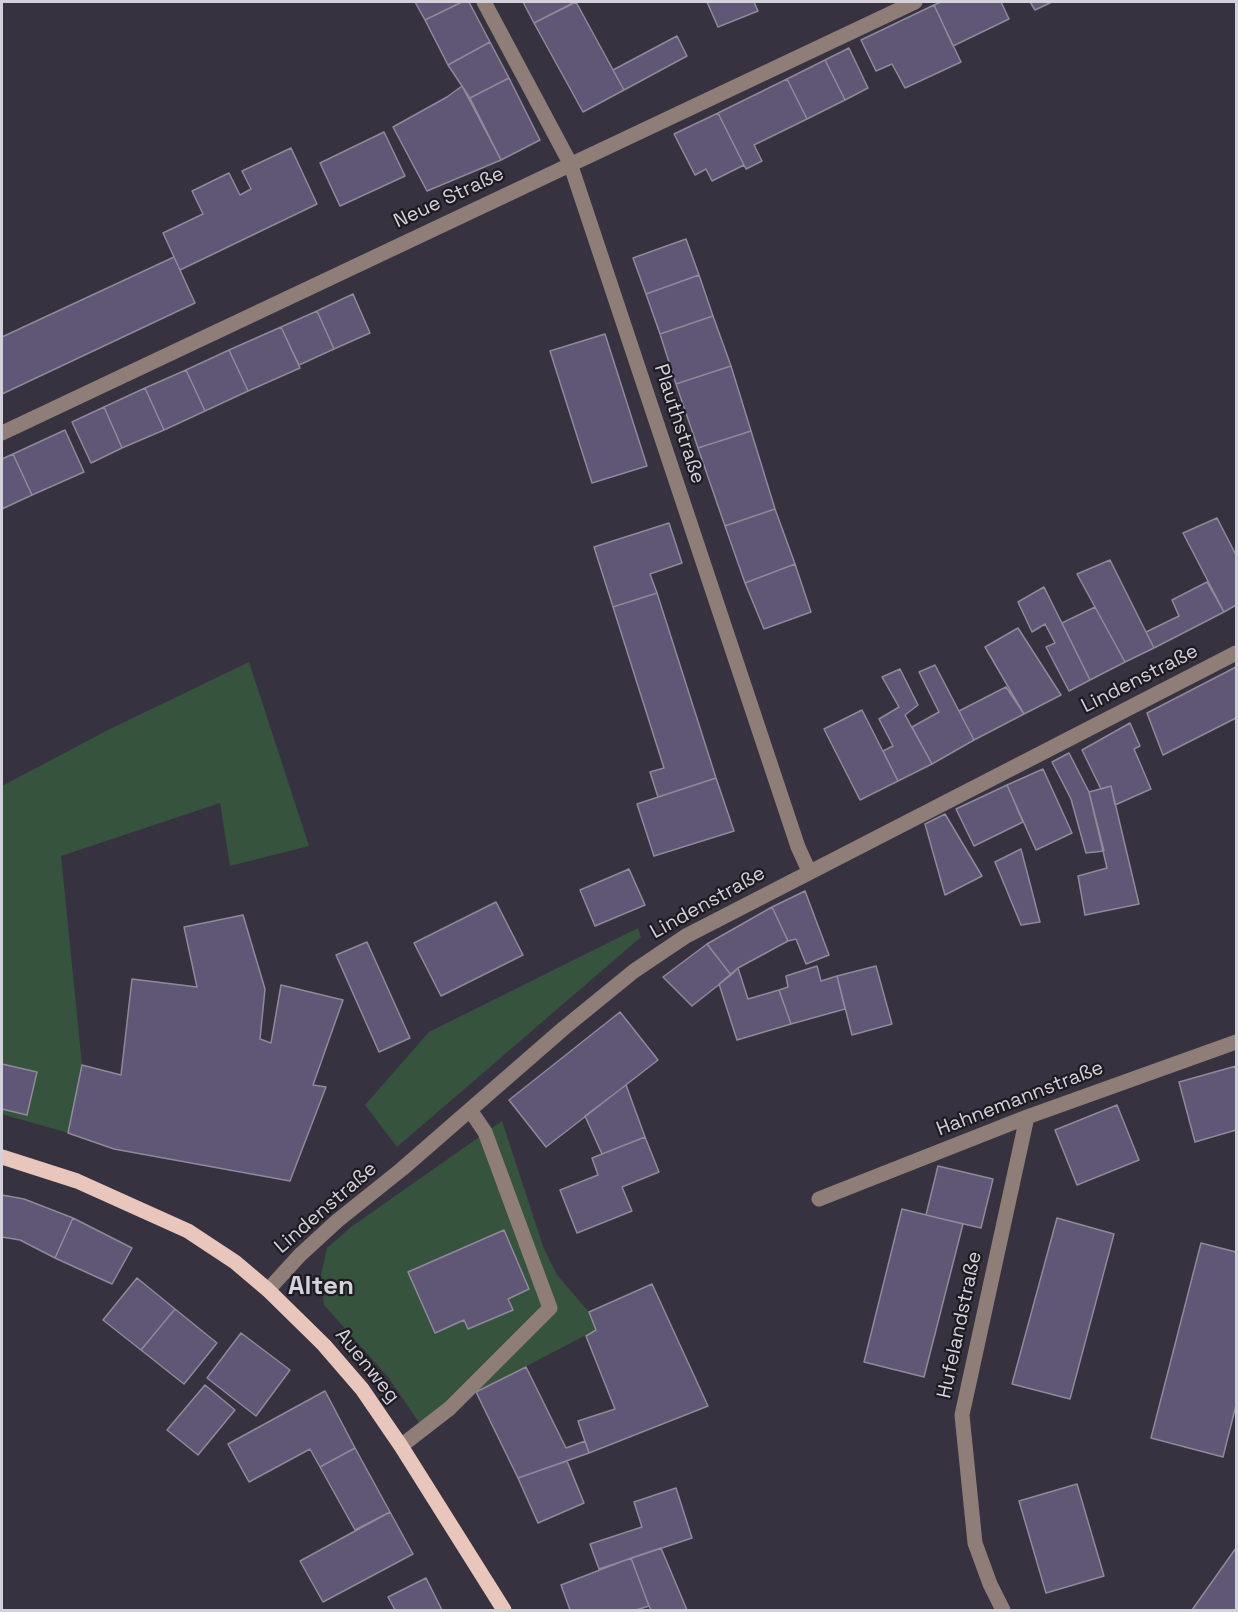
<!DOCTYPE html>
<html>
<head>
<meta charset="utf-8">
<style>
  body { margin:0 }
  #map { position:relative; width:1238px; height:1612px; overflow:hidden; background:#373240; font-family:"Space Grotesk",sans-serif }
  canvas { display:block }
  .frame { position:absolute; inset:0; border:3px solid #d3d1d9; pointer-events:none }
</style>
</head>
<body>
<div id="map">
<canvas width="1238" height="1612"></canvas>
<div class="frame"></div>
</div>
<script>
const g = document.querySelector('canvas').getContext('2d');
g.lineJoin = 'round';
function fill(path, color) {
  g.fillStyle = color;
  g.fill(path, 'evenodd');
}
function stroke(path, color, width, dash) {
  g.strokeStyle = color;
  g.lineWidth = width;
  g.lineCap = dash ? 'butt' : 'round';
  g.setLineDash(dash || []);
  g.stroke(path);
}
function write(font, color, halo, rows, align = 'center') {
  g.font = font + ' "Space Grotesk",sans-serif';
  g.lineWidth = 4.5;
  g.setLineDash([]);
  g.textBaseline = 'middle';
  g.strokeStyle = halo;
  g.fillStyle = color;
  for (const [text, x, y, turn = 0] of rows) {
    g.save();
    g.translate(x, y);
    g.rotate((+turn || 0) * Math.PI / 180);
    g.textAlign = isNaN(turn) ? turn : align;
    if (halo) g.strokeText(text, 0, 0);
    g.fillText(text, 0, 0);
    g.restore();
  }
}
fill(new Path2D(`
  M 249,662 L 309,846 L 230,866 L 220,803 L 61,856 L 82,1065 L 68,1133 L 2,1114 L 2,786 L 108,730 Z
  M 638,928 L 641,937 L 397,1147 L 365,1105 L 429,1032 Z
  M 502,1121 L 544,1249 L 557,1275 L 589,1312 L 596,1330 L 455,1403 L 420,1424 L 388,1377 L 324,1305 L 321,1275 L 327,1248 L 351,1227 Z`), '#36533e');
const building = new Path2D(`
  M 415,2 L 462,2 L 425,20 Z
  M 462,2 L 469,2 L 490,42 L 448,65 L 425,20 Z
  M 523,2 L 575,2 L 534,23 Z
  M 576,2 L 624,90 L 583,112 L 534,23 Z
  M 707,2 L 754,2 L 758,11 L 718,27 Z
  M 941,2 L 1001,2 L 1009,19 L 953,46 L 934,5 Z
  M 1030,2 L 1052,2 L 1035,10 Z
  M 934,5 L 961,62 L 905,88 L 892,64 L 876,71 L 861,40 Z
  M 677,36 L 687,56 L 624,90 L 613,70 Z
  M 490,42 L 509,78 L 470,98 L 448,65 Z
  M 849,48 L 868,88 L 845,100 L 825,60 Z
  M 825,60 L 845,100 L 807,119 L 787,79 Z
  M 509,78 L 540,140 L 501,160 L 470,98 Z
  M 787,79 L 807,119 L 754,145 L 762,161 L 746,169 L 718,113 Z
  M 462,86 L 501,160 L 427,191 L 393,127 L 447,97 Z
  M 718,113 L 744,165 L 712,181 L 706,169 L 695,175 L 674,134 Z
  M 384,132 L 405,176 L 340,206 L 320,163 Z
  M 291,148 L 317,204 L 180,270 L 163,233 L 203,214 L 192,191 L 229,173 L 240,195 L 251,189 L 242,171 Z
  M 686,239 L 699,275 L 646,294 L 633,258 Z
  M 174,257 L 195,303 L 2,394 L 2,337 Z
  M 699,275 L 713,316 L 660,334 L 646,294 Z
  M 353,294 L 370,333 L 334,349 L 317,311 Z
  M 317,311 L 334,349 L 299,365 L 281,327 Z
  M 713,316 L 731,366 L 676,384 L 660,334 Z
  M 281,327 L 300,368 L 248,391 L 229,350 Z
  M 605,334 L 647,466 L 592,483 L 550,351 Z
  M 229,350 L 248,391 L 205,411 L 186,370 Z
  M 731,366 L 751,431 L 698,448 L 676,384 Z
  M 186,370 L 205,411 L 164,430 L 145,388 Z
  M 145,388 L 164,430 L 122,448 L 104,407 Z
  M 104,407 L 122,448 L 91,463 L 72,422 Z
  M 65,430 L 84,472 L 32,495 L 13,454 Z
  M 751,431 L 775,509 L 725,526 L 698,448 Z
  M 13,454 L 32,495 L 2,509 L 2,459 Z
  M 775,509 L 795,564 L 745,583 L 725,526 Z
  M 1217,518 L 1236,555 L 1236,605 L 1224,612 L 1183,533 Z
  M 669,523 L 682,563 L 650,574 L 657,593 L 613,607 L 594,547 Z
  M 1110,560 L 1154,648 L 1125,662 L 1077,574 Z
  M 795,564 L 811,612 L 764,629 L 745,583 Z
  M 1207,582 L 1224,612 L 1154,648 L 1146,632 L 1179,616 L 1172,600 Z
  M 1044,587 L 1090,680 L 1069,691 L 1046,647 L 1055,643 L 1045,624 L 1032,632 L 1018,602 Z
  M 657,593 L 716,778 L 658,797 L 650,772 L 664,768 L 613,607 Z
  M 1095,607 L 1125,662 L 1090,680 L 1062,623 Z
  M 1018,628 L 1061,695 L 1024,714 L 985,647 Z
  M 935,665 L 974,740 L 932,764 L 912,727 L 939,712 L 919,672 Z
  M 1236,667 L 1236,718 L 1163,755 L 1147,713 Z
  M 900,669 L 918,705 L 905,715 L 932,764 L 898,781 L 883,751 L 893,746 L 879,719 L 899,707 L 882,677 Z
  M 1006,687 L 1024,714 L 974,740 L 959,711 Z
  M 862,710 L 898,781 L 860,800 L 824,729 Z
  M 1130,723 L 1140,746 L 1134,749 L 1151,789 L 1115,805 L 1111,786 L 1101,789 L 1082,750 Z
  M 1069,753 L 1089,792 L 1104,851 L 1086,853 L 1071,799 L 1052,762 Z
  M 1043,769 L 1072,833 L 1036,850 L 1007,785 Z
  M 716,778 L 734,831 L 654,856 L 637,804 Z
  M 1007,785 L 1023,822 L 974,846 L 956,809 Z
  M 1111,786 L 1139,904 L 1085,915 L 1078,876 L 1107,868 L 1089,792 Z
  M 945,814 L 982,876 L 945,895 L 925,824 Z
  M 1021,849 L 1040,922 L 1021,925 L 995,862 Z
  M 629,869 L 645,905 L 595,926 L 580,890 Z
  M 805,891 L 829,955 L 806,964 L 796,939 L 788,941 L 772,907 Z
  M 496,902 L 523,955 L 441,996 L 414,943 Z
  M 772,907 L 788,941 L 738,968 L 731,975 L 707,944 Z
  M 243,915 L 265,989 L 260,1039 L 271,1043 L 281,985 L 343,1000 L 313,1085 L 326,1087 L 290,1181 L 114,1149 L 68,1133 L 82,1065 L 121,1075 L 132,979 L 197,987 L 184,927 Z
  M 367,942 L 410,1038 L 379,1052 L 336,955 Z
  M 707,944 L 731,975 L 692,1006 L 663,977 Z
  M 817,966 L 821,981 L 837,976 L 845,1009 L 791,1024 L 779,990 L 788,987 L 786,976 Z
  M 876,966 L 892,1024 L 852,1035 L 837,976 Z
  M 738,968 L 748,999 L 779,990 L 791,1024 L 737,1040 L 719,984 Z
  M 620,1012 L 658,1060 L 546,1147 L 509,1100 Z
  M 2,1064 L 37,1072 L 27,1115 L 2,1109 Z
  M 1236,1066 L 1236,1130 L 1195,1142 L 1179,1082 Z
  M 626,1085 L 645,1137 L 602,1154 L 585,1116 Z
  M 1117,1105 L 1139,1160 L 1077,1185 L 1055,1130 Z
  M 645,1137 L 659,1172 L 622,1187 L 632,1211 L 577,1233 L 560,1190 L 598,1175 L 592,1158 Z
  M 938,1166 L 993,1179 L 981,1228 L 926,1215 Z
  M 2,1195 L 24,1199 L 73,1218 L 55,1258 L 20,1240 L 2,1237 Z
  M 902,1209 L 963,1224 L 924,1377 L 864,1362 Z
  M 73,1218 L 132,1248 L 112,1284 L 55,1258 Z
  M 1057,1218 L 1114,1234 L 1070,1399 L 1012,1384 Z
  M 504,1230 L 529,1289 L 508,1299 L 513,1310 L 468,1329 L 464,1320 L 435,1333 L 408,1272 Z
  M 1201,1243 L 1236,1252 L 1236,1405 L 1223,1457 L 1151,1438 Z
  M 137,1278 L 175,1309 L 141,1350 L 103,1320 Z
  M 652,1284 L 708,1406 L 589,1453 L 578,1421 L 615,1409 L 586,1336 L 596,1330 L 589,1312 Z
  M 175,1309 L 217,1343 L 184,1384 L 141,1350 Z
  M 241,1333 L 290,1370 L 256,1416 L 207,1378 Z
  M 526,1367 L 566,1448 L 585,1441 L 589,1453 L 518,1478 L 476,1392 Z
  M 205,1385 L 235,1410 L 198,1455 L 167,1430 Z
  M 325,1391 L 355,1448 L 320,1467 L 310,1449 L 249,1482 L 228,1444 Z
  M 355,1448 L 390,1512 L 355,1530 L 320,1467 Z
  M 567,1461 L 584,1503 L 538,1523 L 518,1478 Z
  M 1077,1484 L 1104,1576 L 1046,1593 L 1019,1501 Z
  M 676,1488 L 692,1538 L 599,1569 L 590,1544 L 642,1527 L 634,1502 Z
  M 390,1512 L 413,1554 L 323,1602 L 300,1561 Z
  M 661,1548 L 687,1610 L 651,1610 L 649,1606 L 631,1558 Z
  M 1236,1548 L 1236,1610 L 1192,1610 Z
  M 631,1558 L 649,1606 L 636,1610 L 570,1610 L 561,1585 Z
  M 426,1578 L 442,1610 L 395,1610 L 388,1597 Z`);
fill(building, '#605675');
stroke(building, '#8f8a9a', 1.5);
stroke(new Path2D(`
  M 484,2 L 570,163 L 798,847 L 809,871
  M 2,433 L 915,2
  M 819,1199 L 1027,1117 L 1236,1042
  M 268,1290 L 300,1255 L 337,1221 L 402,1169 L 564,1028 L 634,971 L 686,936 L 1236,653
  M 401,1446 L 450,1408 L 550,1308 L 485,1132 L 470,1110
  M 1003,1610 L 990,1584 L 975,1543 L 962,1415 L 1027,1117`), '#8f7e78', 15);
stroke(new Path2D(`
  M 2,1157 L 77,1181 L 188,1231 L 235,1262 L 268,1290 L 324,1345 L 362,1389 L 401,1446 L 504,1610`), '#e9c6bb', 15);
write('20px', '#d3d1d9', '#1d1b21', [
  ["Neue Straße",449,198,-25],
  ["Plauthstraße",679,424,72],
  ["Lindenstraße",1140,679,-27],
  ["Lindenstraße",708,903,-29],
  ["Hahnemannstraße",1020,1099,-21],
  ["Lindenstraße",326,1208,-41],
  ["Hufelandstraße",960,1325,-78],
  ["Auenweg",367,1366,51]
]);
write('bold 26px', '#d3d1d9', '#1d1b21', [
  ["Alten",321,1287]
]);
</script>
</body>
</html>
